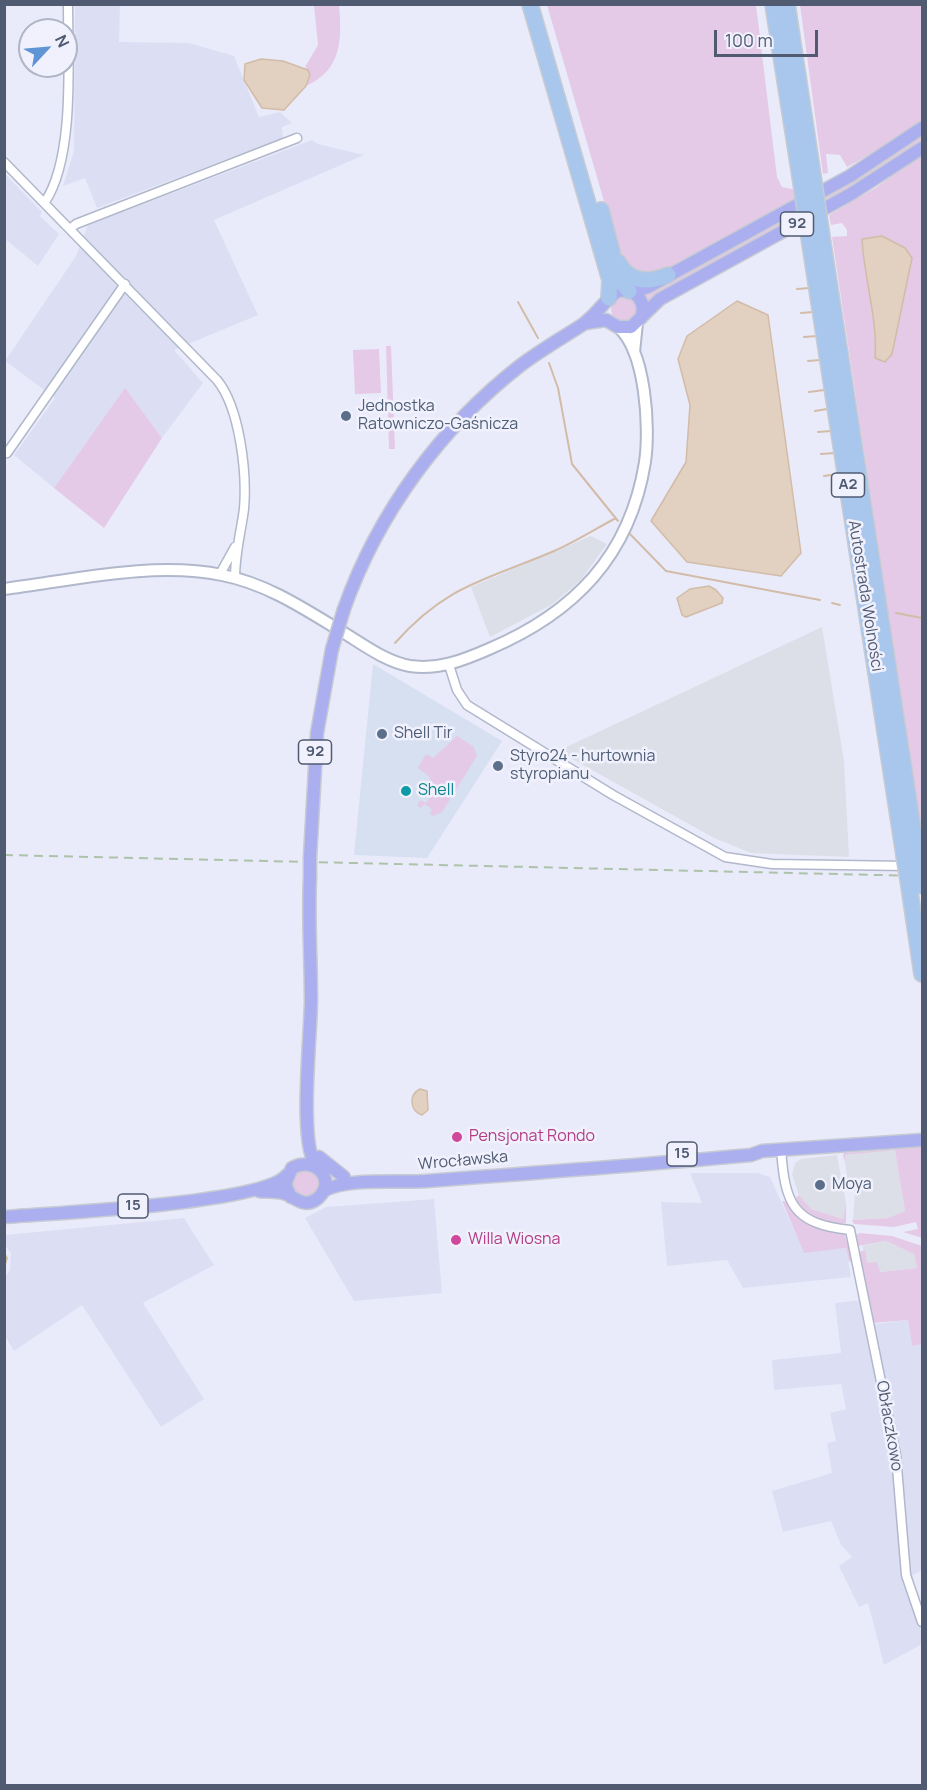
<!DOCTYPE html>
<html>
<head>
<meta charset="utf-8">
<style>
  body { margin:0 }
  #map { position:relative; width:927px; height:1790px; overflow:hidden; background:#eaebfa; font-family:Manrope,sans-serif }
  canvas { display:block }
  .frame { position:absolute; inset:0; border:6px solid #505b72; pointer-events:none }
  .north { position:absolute; left:18px; top:18px; width:60px; height:60px; box-sizing:border-box; background:#f0f1fd; border:2px solid #b0b5c5; border-radius:50%; rotate:64deg; font-size:16px; font-weight:700; line-height:24px; text-align:center; color:#505b72 }
  .north::after { content:''; display:block; margin:auto; width:21px; height:27px; background:#5f95d4; clip-path:polygon(50% 0,100% 100%,50% 72%,0 100%) }
  .scale { position:absolute; left:714px; top:30px; width:104px; height:27px; box-sizing:border-box; border:3px solid #505b72; border-top:0; padding-left:8px; font-size:18px; line-height:21px; white-space:nowrap; color:#505b72; -webkit-text-stroke:4px #f0f1fd; paint-order:stroke }
</style>
</head>
<body>
<div id="map">
<canvas width="927" height="1790"></canvas>
<div class="frame"></div>
<div class="north">N</div>
<div class="scale">100 m</div>
</div>
<script>
const g = document.querySelector('canvas').getContext('2d');
g.lineJoin = 'round';
function fill(path, color) {
  g.fillStyle = color;
  g.fill(path, 'evenodd');
}
function stroke(path, color, width, dash) {
  g.strokeStyle = color;
  g.lineWidth = width;
  g.lineCap = dash ? 'butt' : 'round';
  g.setLineDash(dash || []);
  g.stroke(path);
}
function write(font, color, halo, rows, align = 'center') {
  g.font = font + ' Manrope,sans-serif';
  g.lineWidth = 5;
  g.setLineDash([]);
  g.textBaseline = 'middle';
  g.strokeStyle = halo;
  g.fillStyle = color;
  for (const [text, x, y, turn = 0] of rows) {
    g.save();
    g.translate(x, y);
    g.rotate((+turn || 0) * Math.PI / 180);
    g.textAlign = isNaN(turn) ? turn : align;
    if (halo) g.strokeText(text, 0, 0);
    g.fillText(text, 0, 0);
    g.restore();
  }
}
fill(new Path2D(`
  M 75,5 L 120,5 L 119,42 L 189,43 L 234,56 L 259,117 L 280,112 L 292,123 L 282,127 L 283,138 L 97,208 L 85,178 L 63,186 L 74,151 Z
  M 312,140 L 318,144 L 364,155 L 214,220 L 258,315 L 174,350 L 203,383 L 162,438 L 125,389 L 54,488 L 14,455 L 55,398 L 5,361 L 76,256 L 88,225 Z
  M 4,173 L 42,212 L 40,216 L 59,234 L 38,266 L 5,239 Z
  M 690,1173 L 758,1173 L 770,1177 L 804,1252 L 846,1248 L 851,1277 L 743,1288 L 727,1260 L 667,1266 L 661,1202 L 702,1203 Z
  M 434,1199 L 442,1293 L 354,1301 L 305,1218 L 326,1207 Z
  M 184,1218 L 214,1265 L 143,1303 L 204,1399 L 161,1427 L 82,1305 L 14,1351 L 5,1336 L 5,1277 L 10,1270 L 11,1253 L 5,1245 L 5,1235 Z
  M 862,1300 L 893,1456 L 891,1457 L 903,1578 L 922,1633 L 922,1644 L 884,1665 L 868,1603 L 859,1607 L 839,1566 L 852,1557 L 841,1545 L 831,1521 L 783,1532 L 772,1491 L 832,1473 L 827,1443 L 836,1441 L 830,1413 L 846,1409 L 841,1384 L 774,1390 L 772,1360 L 841,1353 L 835,1303 Z
  M 908,1320 L 912,1346 L 922,1344 L 922,1570 L 910,1577 L 900,1457 L 874,1324 Z`), '#dcdff3');
fill(new Path2D(`
  M 373,664 L 502,741 L 427,858 L 354,855 Z`), '#d6e0f1');
fill(new Path2D(`
  M 591,536 L 607,544 L 580,581 L 551,605 L 490,637 L 471,587 Z
  M 822,627 L 844,761 L 849,857 L 751,853 L 714,838 L 558,751 Z
  M 895,1149 L 905,1211 L 888,1218 L 853,1220 L 855,1191 L 848,1184 L 844,1155 Z
  M 837,1155 L 846,1203 L 843,1219 L 811,1209 L 799,1195 L 792,1175 L 795,1163 L 801,1159 Z
  M 886,1241 L 914,1254 L 917,1268 L 879,1272 L 867,1263 L 862,1246 Z`), '#dcdfe7');
fill(new Path2D(`
  M 314,5 L 339,5 C 342,39 342,70 306,86 L 309,79 L 308,70 L 305,67 L 318,45 Z
  M 547,5 L 756,5 L 777,177 L 782,187 L 796,190 L 798,198 L 668,269 L 638,275 L 622,261 L 617,246 Z
  M 800,5 L 922,5 L 922,121 L 882,148 L 847,167 L 840,155 L 826,154 L 828,173 L 823,174 Z
  M 922,132 L 922,145 L 889,168 L 648,302 L 642,292 Z
  M 922,154 L 922,841 L 832,237 L 847,236 L 847,230 L 842,223 L 831,225 L 829,215 L 877,187 Z
  M611 309a13 13 0 1 1 26 0a13 13 0 1 1-26 0Z
  M 386,346 L 391,346 L 395,449 L 389,449 Z
  M 379,349 L 381,393 L 355,394 L 353,350 Z
  M 125,388 L 162,438 L 104,528 L 54,488 Z
  M 457,736 L 474,747 L 477,756 L 442,812 L 433,816 L 430,814 L 432,809 L 424,804 L 421,808 L 417,806 L 420,800 L 426,803 L 433,793 L 427,789 L 430,777 L 418,768 L 426,754 L 433,758 Z
  M 922,1147 L 922,1238 L 903,1232 L 918,1229 L 916,1222 L 894,1227 L 854,1224 L 852,1220 L 888,1218 L 905,1211 L 895,1150 L 845,1155 L 845,1162 L 843,1155 L 844,1153 Z
  M291 1183a14 14 0 1 1 28 0a14 14 0 1 1-28 0Z
  M 799,1195 L 811,1209 L 843,1219 L 846,1203 L 846,1223 C 829,1227 800,1217 796,1198 Z
  M 782,1201 L 788,1202 C 803,1222 819,1231 844,1233 L 853,1261 L 849,1262 L 846,1248 L 804,1253 Z
  M 859,1233 L 892,1236 L 922,1246 L 922,1344 L 912,1346 L 908,1320 L 872,1323 L 859,1252 L 865,1250 L 867,1263 L 877,1262 L 880,1272 L 917,1268 L 914,1254 L 886,1241 L 858,1246 L 855,1236 Z`), '#e4cae6');
const water = new Path2D(`
  M 261,59 L 283,61 L 308,70 L 310,75 L 306,86 L 284,110 L 262,108 L 244,80 L 245,64 Z
  M 882,236 L 905,248 L 912,258 L 892,354 L 885,362 L 875,358 C 878,319 864,279 862,239 Z
  M 737,301 L 768,315 L 801,553 L 781,576 L 687,562 L 651,521 L 686,462 L 690,405 L 678,359 L 687,336 Z
  M 709,586 L 716,590 L 723,598 L 722,603 L 686,617 L 682,615 L 677,598 L 690,589 Z
  M 420,1089 L 427,1091 L 428,1110 L 422,1115 C 410,1111 408,1095 420,1089 Z`);
fill(water, '#e2d0c1');
stroke(water, '#d2bca8', 1.5);
stroke(new Path2D(`
  M 797,289 L 809,288
  M 518,302 L 538,338
  M 801,313 L 813,312
  M 804,337 L 817,336
  M 808,361 L 820,360
  M 549,363 L 558,388 L 572,464 L 618,521
  M 809,392 L 824,390
  M 815,411 L 827,409
  M 818,432 L 831,431
  M 821,454 L 835,453
  M 824,476 L 838,474
  M 630,534 L 666,571 L 820,600
  M 832,603 L 840,605
  M 896,613 L 922,618
  M 395,643 C 447,584 487,580 554,551 C 575,542 595,529 616,518
  M 4,1253 L 7,1258 L 4,1267`), '#d2bca8', 2);
const minor = new Path2D(`
  M 4,162 L 217,380 C 240,408 247,473 244,509 C 241,532 235,553 235,578
  M 45,202 C 75,157 68,59 68,4
  M 71,228 L 76,224 L 297,138
  M 7,453 L 125,284
  M 220,574 L 235,547
  M 449,665 L 457,690 L 467,705 L 613,795 L 725,857 L 772,864 L 907,866
  M 781,1149 C 785,1203 792,1224 850,1230 L 896,1455 L 906,1575 L 922,1622`);
const tertiary = new Path2D(`
  M 634,352 L 637,323
  M 4,589 C 74,580 154,561 222,575 C 269,584 309,612 349,636 C 368,648 388,662 410,666 C 439,670 464,660 489,649 C 574,613 630,556 645,462 C 650,428 646,351 618,327`);
const primary = new Path2D(`
  M 633,292 L 648,287 L 850,176 L 922,128
  M 586,323 L 606,320 L 618,327 L 631,327 L 660,299 L 851,194 L 922,148
  M 344,609 C 378,513 441,427 521,365 C 541,350 562,338 582,325 C 596,316 607,297 618,291 C 636,288 647,302 641,318
  M 310,857 L 317,733 L 332,649
  M 310,877 C 308,918 311,959 311,1000 C 311,1033 298,1147 317,1167
  M 319,1157 L 344,1177
  M 259,1191 C 266,1192 275,1191 283,1193 C 295,1196 304,1210 318,1198 C 337,1181 316,1155 292,1168 L 285,1184 L 291,1197
  M 323,1191 C 348,1177 399,1183 427,1181 C 535,1173 643,1165 751,1155 L 762,1151 L 922,1140
  M 4,1217 C 51,1213 263,1204 287,1175`);
const motorway = new Path2D(`
  M 530,4 L 610,280 L 609,298
  M 773,4 L 800,176
  M 787,4 L 812,169
  M 601,210 L 619,279 L 629,291
  M 822,237 L 917,855
  M 810,244 L 904,855
  M 618,262 C 629,283 648,283 668,275
  M 909,886 L 922,974`);
stroke(minor, '#b1b8cb', 11);
stroke(tertiary, '#b1b8cb', 14);
stroke(primary, '#c7cbd2', 15);
stroke(motorway, '#c7cbd2', 18);
stroke(minor, '#fff', 8);
stroke(tertiary, '#fff', 10);
stroke(primary, '#abaff0', 12);
stroke(motorway, '#a9c6ec', 15);
stroke(new Path2D(`
  M 4,855 L 922,876`), '#adc3a9', 2, [9, 6]);
const primaryBridge = new Path2D(`
  M 332,649 L 344,609
  M 310,877 L 310,857`);
const motorwayBridge = new Path2D(`
  M 812,169 L 822,237
  M 800,176 L 810,244
  M 904,855 L 909,886
  M 917,855 L 922,887`);
stroke(primaryBridge, '#c7cbd2', 15, []);
stroke(motorwayBridge, '#c7cbd2', 18, []);
stroke(primaryBridge, '#abaff0', 12);
stroke(motorwayBridge, '#a9c6ec', 15);
for (const [x, y, r, color] of [
  [346,416,6,"#5c6f8a"],
  [382,734,6,"#5c6f8a"],
  [498,766,6,"#5c6f8a"],
  [406,791,6,"#0f9aa8"],
  [457,1137,6,"#d1479c"],
  [820,1185,6,"#5c6f8a"],
  [456,1240,6,"#d1479c"]
]) {
  const dot = new Path2D();
  dot.arc(x, y, r, 0, 2 * Math.PI);
  g.fillStyle = color;
  g.fill(dot);
  stroke(dot, '#f0f1fd', 2);
}
for (const [x, y, w] of [
  [797,224,33],
  [848,485,33],
  [315,752,33],
  [682,1154,30],
  [133,1206,30]
]) {
  const box = new Path2D();
  box.roundRect(x - w / 2, y - 12, w, 24, 4.5);
  g.fillStyle = '#f0f1fd';
  g.fill(box);
  stroke(box, '#505b72', 1.5);
}
write('bold 15px', '#505b72', null, [
  ["92",797,224],
  ["A2",848,485],
  ["92",315,752],
  ["15",682,1154],
  ["15",133,1206]
]);
write('16px', '#4e5e75', '#f0f1fd', [
  ["Jednostka",358,407],
  ["Ratowniczo-Gaśnicza",358,425],
  ["Shell Tir",394,734],
  ["Styro24 - hurtownia",510,757],
  ["styropianu",510,775],
  ["Moya",832,1185]
], 'left');
write('16px', '#505b72', '#f0f1fd', [
  ["Autostrada Wolności",865,596,81],
  ["Wrocławska",463,1161,-5],
  ["Obłaczkowo",889,1426,80]
]);
write('16px', '#0d838f', '#f0f1fd', [
  ["Shell",418,791]
], 'left');
write('16px', '#b23c85', '#f0f1fd', [
  ["Pensjonat Rondo",469,1137],
  ["Willa Wiosna",468,1240]
], 'left');
</script>
</body>
</html>
